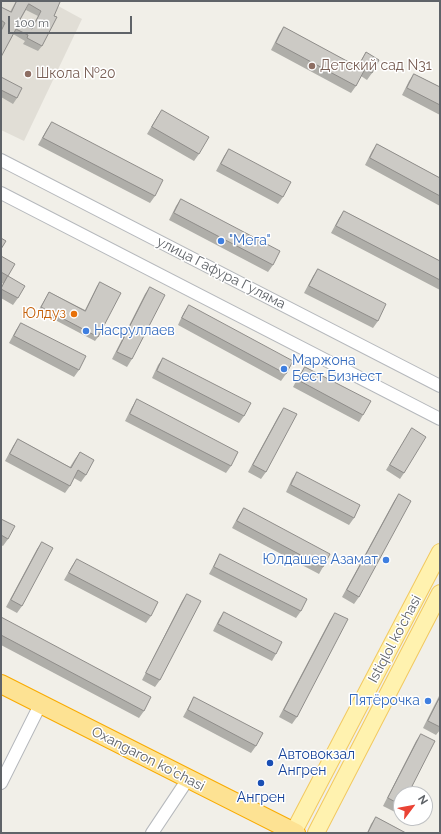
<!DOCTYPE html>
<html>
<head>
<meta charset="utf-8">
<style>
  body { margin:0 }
  #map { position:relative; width:441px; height:834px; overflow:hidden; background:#f1efe8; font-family:Raleway,sans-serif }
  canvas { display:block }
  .frame { position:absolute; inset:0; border:2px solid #5f6368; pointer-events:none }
  .north { position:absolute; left:393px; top:786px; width:40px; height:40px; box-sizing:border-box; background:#fff; border:1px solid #bfc1c3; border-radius:50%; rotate:58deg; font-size:11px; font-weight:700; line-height:16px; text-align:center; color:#5f6368 }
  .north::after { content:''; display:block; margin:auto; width:14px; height:18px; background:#ea4335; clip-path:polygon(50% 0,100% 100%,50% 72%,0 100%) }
  .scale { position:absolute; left:8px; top:16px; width:124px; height:18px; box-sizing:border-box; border:2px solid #5f6368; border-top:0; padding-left:5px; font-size:12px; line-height:14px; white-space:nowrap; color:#5f6368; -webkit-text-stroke:3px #fff; paint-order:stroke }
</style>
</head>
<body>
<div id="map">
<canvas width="441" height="834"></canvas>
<div class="frame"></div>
<div class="north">N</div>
<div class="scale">100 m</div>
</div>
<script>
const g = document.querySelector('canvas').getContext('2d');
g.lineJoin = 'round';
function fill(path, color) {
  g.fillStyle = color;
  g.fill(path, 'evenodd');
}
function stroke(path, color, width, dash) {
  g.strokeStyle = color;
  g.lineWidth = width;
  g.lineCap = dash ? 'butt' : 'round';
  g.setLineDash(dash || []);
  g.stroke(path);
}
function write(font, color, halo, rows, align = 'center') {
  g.font = font + ' Raleway,sans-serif';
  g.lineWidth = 3;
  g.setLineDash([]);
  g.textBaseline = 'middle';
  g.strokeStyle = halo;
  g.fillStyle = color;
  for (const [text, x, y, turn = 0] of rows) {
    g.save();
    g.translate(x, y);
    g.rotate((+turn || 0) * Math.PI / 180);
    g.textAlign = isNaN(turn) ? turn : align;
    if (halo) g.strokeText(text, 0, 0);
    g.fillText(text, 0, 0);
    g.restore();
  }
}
fill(new Path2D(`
  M 1,1 L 49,1 L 82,19 L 24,141 L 1,130 Z`), '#e1ded6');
const minor = new Path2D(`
  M 1,160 L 440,386
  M 1,193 L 440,419
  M 1,783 L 37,711
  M 152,833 L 184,785`);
const major = new Path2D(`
  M 293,833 L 440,552
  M 316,833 L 440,593`);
const highway = new Path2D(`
  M 1,684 L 296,833`);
stroke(minor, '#b5b8bc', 14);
stroke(major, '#f2c960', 18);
stroke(highway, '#f9ab00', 20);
stroke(minor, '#fff', 12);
stroke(major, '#fff2af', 16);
stroke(highway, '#fde293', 18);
fill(new Path2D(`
  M 16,1 L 58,1 L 54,16 L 42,46 L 38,51 L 23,44 L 25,41 L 13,34 L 1,57 L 1,29 L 2,28 L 1,28 L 1,7 L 10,12 ZM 26,10 L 38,16 L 31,28 L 19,22 Z
  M 284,27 L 357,67 L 361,60 L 366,52 L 372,73 L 367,80 L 361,76 L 356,86 L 351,93 L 271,50 L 279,34 Z
  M 414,74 L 440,87 L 440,115 L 402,95 L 409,81 Z
  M 1,77 L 17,98 L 13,104 L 1,97 Z
  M 162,110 L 199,154 L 194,161 L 147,134 L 157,117 Z
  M 52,122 L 155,196 L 150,203 L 38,145 L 47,129 Z
  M 377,144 L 440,178 L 440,206 L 365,165 L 372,151 Z
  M 229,149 L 283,197 L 278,204 L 216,171 L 224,156 Z
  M 181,199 L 273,265 L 268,272 L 169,220 L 176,206 Z
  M 344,211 L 440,261 L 440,290 L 331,233 L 339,218 Z
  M 1,256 L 8,276 L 18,298 L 13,305 L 1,298 L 1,288 L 3,284 L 1,282 Z
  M 318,269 L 378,321 L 373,328 L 304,293 L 313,276 Z
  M 100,282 L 98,337 L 95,341 L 38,311 L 49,292 L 85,310 L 97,286 Z
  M 150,287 L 132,359 L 127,367 L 112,359 L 145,294 Z
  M 189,305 L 286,374 L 281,381 L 178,325 L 184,312 Z
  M 21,323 L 79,370 L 74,377 L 9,343 L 16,330 Z
  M 163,358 L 244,416 L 239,423 L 152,378 L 158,365 Z
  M 305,367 L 363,415 L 359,422 L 293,387 L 300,374 Z
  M 137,399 L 231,466 L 226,473 L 125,421 L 132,407 Z
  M 284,408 L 266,472 L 261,479 L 248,472 L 279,415 Z
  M 412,428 L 404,473 L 400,479 L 386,470 Z
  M 18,439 L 70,467 L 75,459 L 80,452 L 86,475 L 81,482 L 74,478 L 70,486 L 65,493 L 5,461 L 13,446 Z
  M 297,472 L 354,518 L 349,525 L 286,492 L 292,479 Z
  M 399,494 L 359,597 L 354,604 L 342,597 L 394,501 Z
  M 244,508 L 323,567 L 319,574 L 232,528 L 239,515 Z
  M 1,519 L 8,539 L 3,546 L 1,545 Z
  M 42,542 L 22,606 L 17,613 L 6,607 L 37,549 Z
  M 220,554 L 301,611 L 296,618 L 209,574 L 216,561 Z
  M 77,559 L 151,616 L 146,623 L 64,580 L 72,566 Z
  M 187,594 L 160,680 L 155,687 L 142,680 L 182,601 Z
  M 224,612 L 276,654 L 272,661 L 213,631 L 219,619 Z
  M 335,613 L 297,717 L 292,724 L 279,717 L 330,620 Z
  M 1,617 L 144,711 L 139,718 L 1,645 Z
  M 440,694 L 440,730 L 436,735 L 423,728 Z
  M 194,697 L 256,746 L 251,753 L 183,717 L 190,704 Z
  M 421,734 L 401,794 L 401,807 L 397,813 L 383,806 L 416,741 Z
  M 376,817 L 406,833 L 367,833 L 371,824 Z`), '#afaea9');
const building = new Path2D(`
  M 17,1 L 58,1 L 60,2 L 54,16 L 57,17 L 42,46 L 27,38 L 28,35 L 16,29 L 1,57 L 1,31 L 5,23 L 1,20 L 1,7 L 11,12 ZM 29,4 L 41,11 L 32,29 L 19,22 Z
  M 284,27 L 358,67 L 366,52 L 379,60 L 372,73 L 365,69 L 356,86 L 276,43 Z
  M 414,74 L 440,87 L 440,105 L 407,88 Z
  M 1,77 L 22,88 L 17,98 L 1,90 Z
  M 162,110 L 209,137 L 199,154 L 152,127 Z
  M 52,122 L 163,180 L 155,196 L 43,138 Z
  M 377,144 L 440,178 L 440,196 L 370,158 Z
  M 229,149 L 291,182 L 283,197 L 221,164 Z
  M 181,199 L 280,251 L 273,265 L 174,213 Z
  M 344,211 L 440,261 L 440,280 L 336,226 Z
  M 1,238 L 6,241 L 1,249 Z
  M 1,256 L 15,264 L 8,276 L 1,272 Z
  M 318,269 L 386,304 L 378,321 L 309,286 Z
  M 8,276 L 25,286 L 18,298 L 1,289 Z
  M 100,282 L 121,293 L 98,337 L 41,307 L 49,292 L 85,311 Z
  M 150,287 L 165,295 L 132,359 L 117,352 Z
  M 189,305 L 293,361 L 286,374 L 182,318 Z
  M 21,323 L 86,356 L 79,370 L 14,336 Z
  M 163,358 L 251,403 L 244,416 L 157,371 Z
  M 305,367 L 371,401 L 363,415 L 298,380 Z
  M 137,399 L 238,452 L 231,466 L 130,414 Z
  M 284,408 L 297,414 L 266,472 L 253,465 Z
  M 412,428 L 426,437 L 404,473 L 390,465 Z
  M 18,439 L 71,468 L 80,452 L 94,460 L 86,475 L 78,470 L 70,486 L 10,454 Z
  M 297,472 L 360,505 L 354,518 L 291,485 Z
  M 399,494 L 411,501 L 359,597 L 347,590 Z
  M 244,508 L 330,554 L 323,567 L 237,521 Z
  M 1,519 L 15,526 L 8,539 L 1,535 Z
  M 42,542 L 53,548 L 22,606 L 11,600 Z
  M 220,554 L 307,599 L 301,611 L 214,567 Z
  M 77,559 L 158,602 L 151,616 L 69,573 Z
  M 187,594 L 201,601 L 160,680 L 146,673 Z
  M 224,612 L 282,642 L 276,654 L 218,624 Z
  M 335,613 L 348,619 L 297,717 L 284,710 Z
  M 1,617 L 151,697 L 144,711 L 1,635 Z
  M 194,697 L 263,733 L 256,746 L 188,710 Z
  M 440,697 L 440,727 L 428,721 Z
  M 421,734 L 435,741 L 408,794 L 401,794 L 401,805 L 388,798 Z
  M 376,817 L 406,833 L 368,833 Z`);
fill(building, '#cccac5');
stroke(building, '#8f8d8a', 1);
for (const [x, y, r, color] of [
  [312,66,4,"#8d6e63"],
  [28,74,4,"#8d6e63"],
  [221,241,4,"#3f7fe0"],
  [74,314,4,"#e8710a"],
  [86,331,4,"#3f7fe0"],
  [284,369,4,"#3f7fe0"],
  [386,560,4,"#3f7fe0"],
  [428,701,4,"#3f7fe0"],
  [270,763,4,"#1a4fb4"],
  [261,783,4,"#1a4fb4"]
]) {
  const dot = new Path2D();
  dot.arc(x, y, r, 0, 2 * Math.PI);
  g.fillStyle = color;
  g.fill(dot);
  stroke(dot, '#fff', 1.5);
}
write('14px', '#785e54', '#fff', [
  ["Детский сад N31",320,66],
  ["Школа №20",36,74]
], 'left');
write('14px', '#366cbe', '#fff', [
  ["\"Мега\"",229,241],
  ["Насруллаев",94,331],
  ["Маржона",292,361],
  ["Бест Бизнест",292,377],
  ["Юлдашев Азамат",378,560,"right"],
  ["Пятёрочка",420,701,"right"]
], 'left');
write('14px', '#5f6368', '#fff', [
  ["улица Гафура Гуляма",221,273,27],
  ["Istiqlol ko'chasi",395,639,-62],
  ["Oxangaron ko'chasi",148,759,27]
]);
write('14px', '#c56008', '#fff', [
  ["Юлдуз",66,314]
], 'right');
write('14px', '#164399', '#fff', [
  ["Автовокзал",278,755],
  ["Ангрен",278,771],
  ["Ангрен",261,798,"center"]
], 'left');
</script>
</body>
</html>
